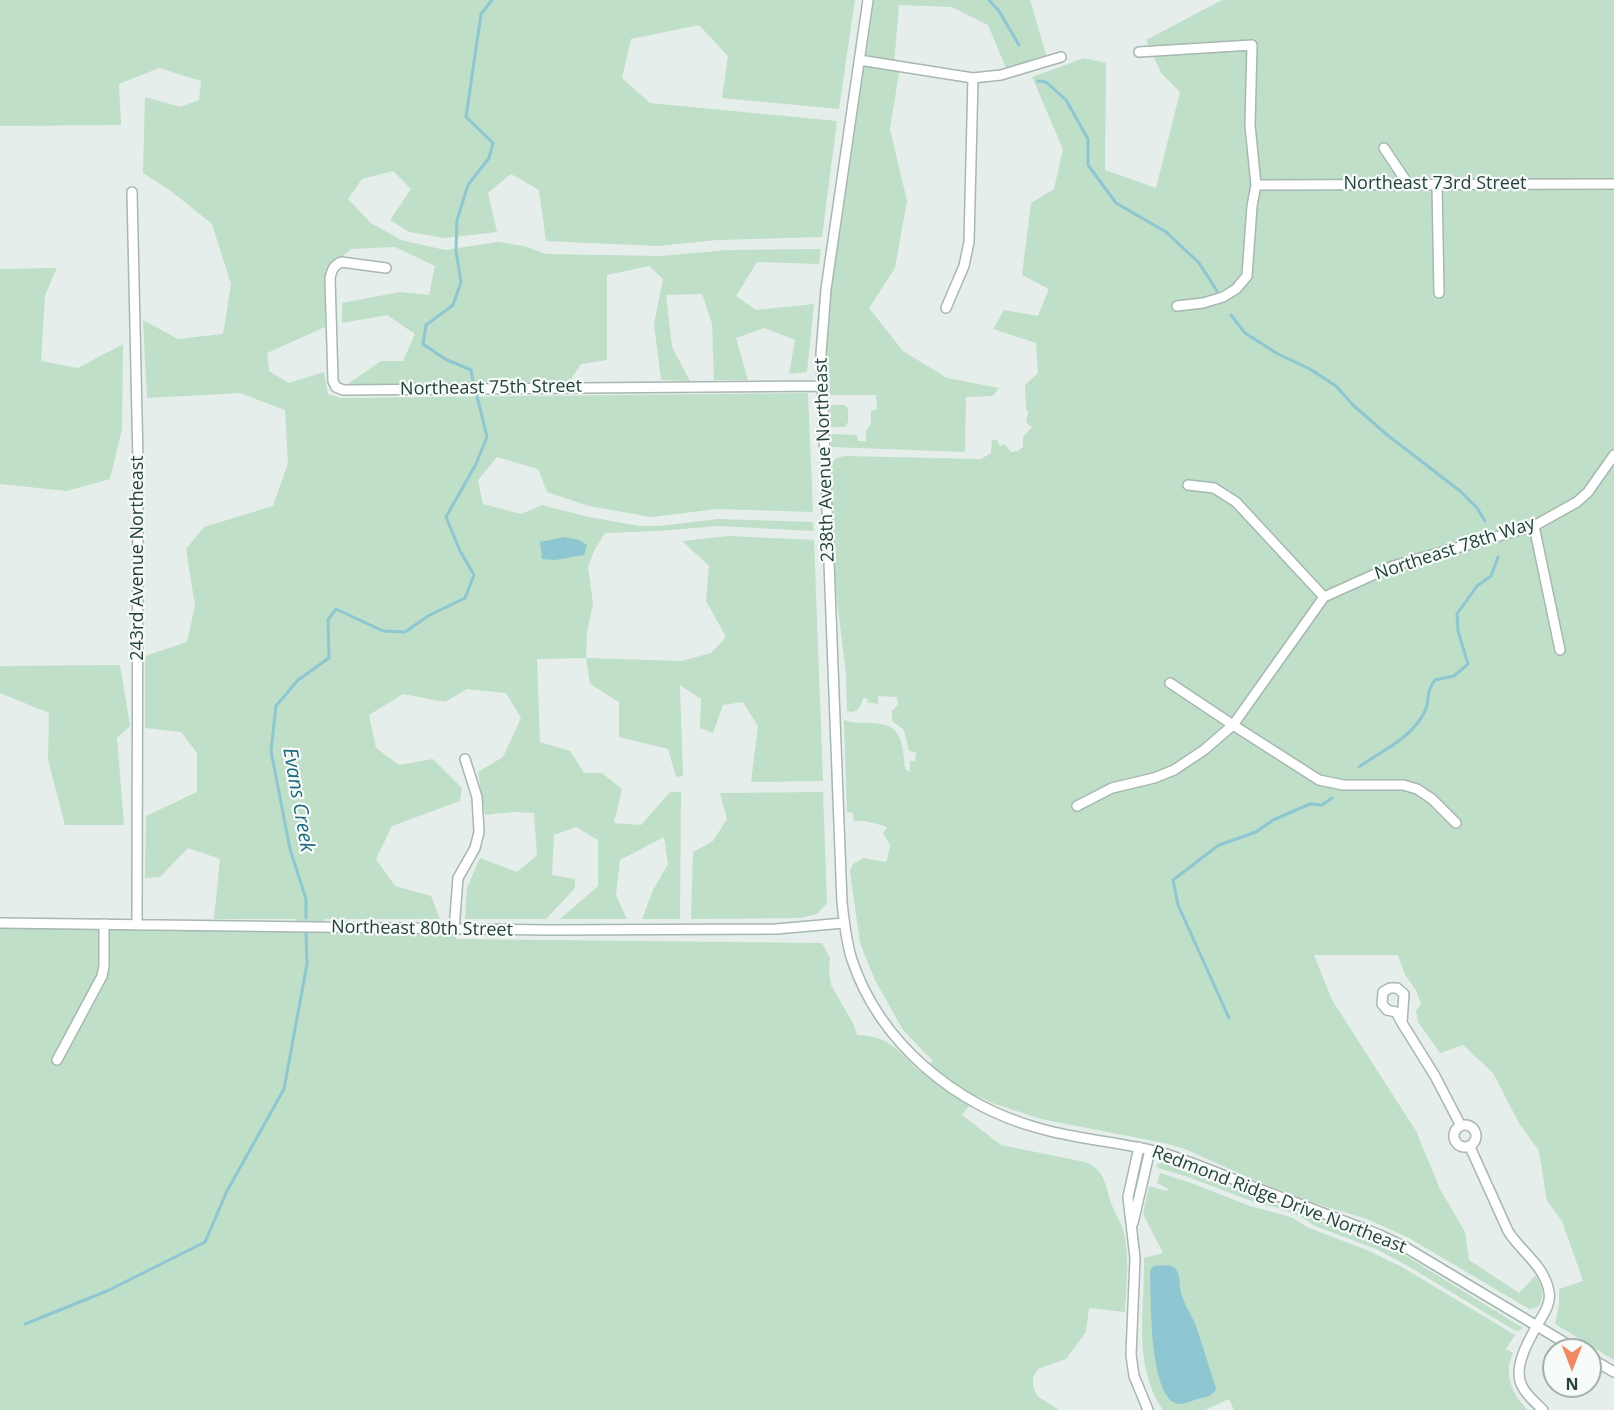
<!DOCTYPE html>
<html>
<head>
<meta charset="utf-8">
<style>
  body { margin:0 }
  #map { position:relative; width:1614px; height:1410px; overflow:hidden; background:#e5eeeb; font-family:"Open Sans",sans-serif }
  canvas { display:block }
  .north { position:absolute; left:1542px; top:1338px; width:60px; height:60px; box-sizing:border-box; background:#f6faf8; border:2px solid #a2b0ac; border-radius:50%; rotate:180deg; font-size:16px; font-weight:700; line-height:24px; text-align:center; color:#24413a }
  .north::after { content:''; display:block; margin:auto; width:21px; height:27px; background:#f18861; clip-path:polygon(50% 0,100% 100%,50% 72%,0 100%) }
</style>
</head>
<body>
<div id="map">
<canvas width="1614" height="1410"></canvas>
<div class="north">N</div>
</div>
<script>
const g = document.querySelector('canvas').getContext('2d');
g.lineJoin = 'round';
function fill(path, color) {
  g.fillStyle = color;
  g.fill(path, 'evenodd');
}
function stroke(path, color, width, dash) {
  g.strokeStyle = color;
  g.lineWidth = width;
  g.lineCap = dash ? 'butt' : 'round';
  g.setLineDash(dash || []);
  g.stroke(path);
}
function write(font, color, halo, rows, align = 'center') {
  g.font = font + ' "Open Sans",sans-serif';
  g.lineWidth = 4.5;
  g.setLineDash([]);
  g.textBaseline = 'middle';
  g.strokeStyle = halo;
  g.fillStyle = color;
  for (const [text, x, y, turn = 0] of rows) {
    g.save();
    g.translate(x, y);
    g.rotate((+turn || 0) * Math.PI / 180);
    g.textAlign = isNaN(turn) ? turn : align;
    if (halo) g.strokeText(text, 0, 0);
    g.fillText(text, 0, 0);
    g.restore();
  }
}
fill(new Path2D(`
  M 0,0 L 855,0 L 839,109 L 722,98 L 728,56 L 699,25 L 631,39 L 622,78 L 650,103 L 837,121 L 822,237 L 718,240 L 657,246 L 546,241 L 539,190 L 511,174 L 488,193 L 497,232 L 445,238 L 409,232 L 390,220 L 411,189 L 393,171 L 362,179 L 348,199 L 371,223 L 401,240 L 445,250 L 498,242 L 524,246 L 546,254 L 661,256 L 728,250 L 821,249 L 819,264 L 757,262 L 736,296 L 756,310 L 814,304 L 807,372 L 789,374 L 795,340 L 764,328 L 736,338 L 748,380 L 714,380 L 712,323 L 702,294 L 666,295 L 672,347 L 690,381 L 661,380 L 654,324 L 663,279 L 649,266 L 607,275 L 607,360 L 581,364 L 569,382 L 346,385 L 381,361 L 403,361 L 415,334 L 387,315 L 342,323 L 342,303 L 400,292 L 429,295 L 435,266 L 395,247 L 351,249 L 325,271 L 325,327 L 267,353 L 269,371 L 289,383 L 324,372 L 328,394 L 341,398 L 808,393 L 813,512 L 717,509 L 651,517 L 589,506 L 547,492 L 538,469 L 497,457 L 478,480 L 483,504 L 521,514 L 542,505 L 589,517 L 640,526 L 660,526 L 718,519 L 813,522 L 814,531 L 718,526 L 658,531 L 605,533 L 595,549 L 588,566 L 593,604 L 587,632 L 586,658 L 682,661 L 711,653 L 726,637 L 706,601 L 709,566 L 682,541 L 728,536 L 814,540 L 823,781 L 751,782 L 758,726 L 743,702 L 723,705 L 713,733 L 700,728 L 701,699 L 680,685 L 683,776 L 676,777 L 668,749 L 619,737 L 619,702 L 590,684 L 586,658 L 537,659 L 540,742 L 570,751 L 584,773 L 602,773 L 622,789 L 614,823 L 641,825 L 670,792 L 681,792 L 680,919 L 642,919 L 653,890 L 668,864 L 664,837 L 620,860 L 616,895 L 627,919 L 560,919 L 598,886 L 598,840 L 576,827 L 554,835 L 552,875 L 575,879 L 575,888 L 546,919 L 465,919 L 467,888 L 480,858 L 517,872 L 537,855 L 534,813 L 514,812 L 485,815 L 478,772 L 503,757 L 521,718 L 506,693 L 467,689 L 445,702 L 403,694 L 369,715 L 376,748 L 399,765 L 433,759 L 462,788 L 460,801 L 392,826 L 376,859 L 395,886 L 431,896 L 440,919 L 325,919 L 324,925 L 456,926 L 456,939 L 822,943 L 830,958 L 829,971 L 831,985 L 854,1025 L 857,1035 C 891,1036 898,1052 921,1072 L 933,1061 L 903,1030 L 875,980 L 860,943 L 850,871 L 853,864 L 864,858 L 885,862 L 887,860 L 890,845 L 883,833 L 887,828 L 885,826 L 864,821 L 854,821 L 853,813 L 847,812 L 844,720 C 854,724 862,722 872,723 C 904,724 902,744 905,769 L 910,772 L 910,761 L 915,761 L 916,752 L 909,751 L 904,730 L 892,721 L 892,711 L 898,705 L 897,697 L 878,696 L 878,704 L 867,702 L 868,699 L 863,698 C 861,707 857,714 847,711 L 846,674 L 827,520 L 825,462 L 834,461 L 836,458 L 844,456 L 981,459 L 991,453 L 992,440 L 997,440 L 1000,446 L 1004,444 L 1011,452 L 1018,451 L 1023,447 L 1023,437 L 1032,427 L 1026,422 L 1028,412 L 1026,409 L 1025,385 L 1038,373 L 1036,343 L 993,329 L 1004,310 L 1038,316 L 1049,289 L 1022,275 L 1031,203 L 1054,189 L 1063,149 L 1032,77 L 1084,58 L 1106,63 L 1105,170 L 1156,188 L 1180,92 L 1161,73 L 1146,40 L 1222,0 L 1614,0 L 1614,1360 L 1555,1324 L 1559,1304 L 1559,1289 L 1583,1281 L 1562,1221 L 1547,1201 L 1539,1151 L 1519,1123 L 1493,1073 L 1463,1045 L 1440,1053 L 1418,1022 L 1416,1011 L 1421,1004 L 1416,990 L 1405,975 L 1398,955 L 1314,955 L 1332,1000 L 1416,1131 L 1440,1189 L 1465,1232 L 1469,1260 L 1519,1293 L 1536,1275 C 1541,1285 1546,1296 1538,1307 L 1529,1309 L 1409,1238 L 1367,1219 L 1314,1203 L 1254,1180 L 1185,1149 L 1164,1143 L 1041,1119 L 995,1104 L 977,1096 L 962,1115 L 1001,1145 L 1085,1162 C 1105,1170 1105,1184 1111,1203 C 1115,1213 1121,1222 1124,1233 C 1130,1258 1126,1287 1125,1312 L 1089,1308 L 1086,1332 L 1066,1359 L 1038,1369 L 1033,1377 L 1033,1386 L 1037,1396 L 1059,1410 L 0,1410 L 0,923 L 296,925 L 296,919 L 214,919 L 220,859 L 188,848 L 160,877 L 145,878 L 146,816 L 197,792 L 197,753 L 181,732 L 145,728 L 145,656 L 187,642 L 195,606 L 186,549 L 204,527 L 273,506 L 288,463 L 285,410 L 240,393 L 147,398 L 143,320 L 178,339 L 223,334 L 231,284 L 212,224 L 171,191 L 143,173 L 145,97 L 180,107 L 199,100 L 201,81 L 159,68 L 119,84 L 121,125 L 0,126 Z
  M 868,0 L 1030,0 L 1048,61 L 1008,73 L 988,25 L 952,7 L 899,5 L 894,65 L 900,67 L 890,129 L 907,201 L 895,268 L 869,308 L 903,351 L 947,378 L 999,388 L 993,396 L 966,397 L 965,452 L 831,447 L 831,435 L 834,434 L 857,435 L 858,441 L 866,441 L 866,430 L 871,424 L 871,411 L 877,409 L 876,395 L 822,395 L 821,354 Z
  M 57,268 L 45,295 L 41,361 L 78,368 L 123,344 L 122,429 L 110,479 L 67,491 L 0,484 L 0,269 Z
  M 830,405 L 844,405 L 848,408 L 848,422 L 845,427 L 830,427 L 828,406 Z
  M 120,665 L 130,726 L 117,738 L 124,825 L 65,825 L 48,760 L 49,713 L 0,693 L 0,666 Z
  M 823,792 L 827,903 L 817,914 L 801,918 L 691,919 L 693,852 L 713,841 L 727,819 L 720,793 Z
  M 1162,1162 L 1381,1244 L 1406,1256 L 1523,1328 L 1518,1331 L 1514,1330 L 1408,1266 L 1376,1249 L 1315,1226 L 1300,1216 L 1278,1208 L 1254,1202 L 1188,1177 L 1158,1168 L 1156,1165 Z
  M 1160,1173 L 1191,1183 L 1250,1206 L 1291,1217 L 1309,1228 L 1367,1250 L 1402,1267 L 1515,1335 L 1506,1349 L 1513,1353 C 1503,1374 1512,1395 1528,1410 L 1234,1410 L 1229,1399 L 1205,1410 L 1163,1410 C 1132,1365 1145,1309 1144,1258 L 1163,1253 L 1143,1214 L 1149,1186 L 1167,1191 L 1168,1189 L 1157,1183 ZM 1179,1275 C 1181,1293 1185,1308 1195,1323 L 1180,1404 L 1173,1402 L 1167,1397 L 1158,1376 Z`), '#bfdfc8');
fill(new Path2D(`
  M 565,537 L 579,540 L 587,545 L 584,555 L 555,560 L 542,559 L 540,542 Z
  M 1168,1265 L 1175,1268 L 1179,1275 L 1181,1292 L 1186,1306 L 1195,1323 L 1216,1388 C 1213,1397 1205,1397 1197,1399 C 1191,1401 1182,1406 1175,1403 C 1149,1392 1151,1297 1150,1270 L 1154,1266 Z`), '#8ec6d2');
stroke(new Path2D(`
  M 989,0 L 999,11 L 1019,45
  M 1038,81 L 1046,82 L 1066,100 L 1088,139 L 1088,165 L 1116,203 L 1166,232 L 1199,263 L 1217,291
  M 1231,315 L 1245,333 L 1278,354 L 1310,369 L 1336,386 L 1353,405 L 1386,434 L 1460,491 L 1477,508 L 1485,521
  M 473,381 L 471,370 L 445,359 L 423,344 L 426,325 L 453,305 L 461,282 L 456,251 L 457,220 L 468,185 L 489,158 L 493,143 L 466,117 L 481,14 L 492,0
  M 1359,767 C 1383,750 1412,738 1425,711 C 1431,700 1424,695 1435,680 L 1454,676 L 1468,664 L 1458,631 L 1457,614 L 1477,586 L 1491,576 L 1498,557
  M 306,918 L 306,899 L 290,849 L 271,751 L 276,706 L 298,680 L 329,658 L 328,620 L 336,609 L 383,631 L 405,632 L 428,616 L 465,598 L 474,575 L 460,551 L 446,517 L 476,464 L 487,437 L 477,396
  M 1229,1018 L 1178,905 L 1173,880 L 1219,845 L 1256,832 L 1273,820 L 1310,804 L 1322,805 L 1332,798
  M 25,1324 L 107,1291 L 205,1242 L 227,1191 L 284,1089 L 307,964 L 306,933`), '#8ec6d2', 3);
const minor = new Path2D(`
  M 868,0 L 826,289 L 821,354 L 842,902 C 844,922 846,941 852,960 C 880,1043 955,1105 1038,1128 C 1079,1140 1122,1142 1163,1153 C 1192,1162 1220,1174 1248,1185 C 1292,1201 1336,1218 1380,1235 L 1405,1247 L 1577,1350
  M 1139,52 L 1252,45 L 1250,125 L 1256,185 L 1252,206 L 1247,276 L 1236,289 L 1223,297 L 1203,303 L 1177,306
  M 859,60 L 973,78 L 1001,75 L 1061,57
  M 1384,148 L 1408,184
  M 1256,185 L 1614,184
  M 1437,185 L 1439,293
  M 132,192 L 138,461 L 137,925
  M 386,268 L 341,262 C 333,266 332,270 330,278 L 333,381 L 336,387 L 343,390 L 822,386
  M 946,308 L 964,266 L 969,242 L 973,78
  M 1188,485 L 1214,488 L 1236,502 L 1324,597
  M 1534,526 L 1560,650
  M 1170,683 L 1233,725 L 1324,597 L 1393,566 L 1534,526 L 1577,502 L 1588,492 L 1614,455
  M 1077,806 L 1112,788 L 1154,778 L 1174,770 L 1204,750 L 1233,725 L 1319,780 L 1343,785 L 1403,785 L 1417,789 L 1432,799 L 1456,823
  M 0,923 L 550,930 L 776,929 L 844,923
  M 454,929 L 458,878 L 475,848 L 479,832 L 477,797 L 465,759
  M 1390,988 L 1397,988 L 1404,994 L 1402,1023 L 1396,1012 L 1387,1010 L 1382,1004 L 1383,992 Z
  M 1402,1023 L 1435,1076 L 1461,1126
  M 57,1060 L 102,976 L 104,966 L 104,924
  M1454 1136a11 11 0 1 1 22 0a11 11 0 1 1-22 0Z
  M 1139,1147 L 1128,1197 L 1135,1258 L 1131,1355 L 1134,1376 L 1148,1410
  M 1470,1147 L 1508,1231 C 1521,1252 1545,1266 1549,1292 C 1551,1303 1545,1312 1539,1322 C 1530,1338 1512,1367 1522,1386 C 1526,1395 1536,1403 1543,1410
  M 1133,1223 L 1150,1150
  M 1590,1358 L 1614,1372`);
stroke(minor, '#a7b7b2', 12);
stroke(minor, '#fff', 9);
write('18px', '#24413a', '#f6faf8', [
  ["Northeast 73rd Street",1435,184],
  ["Northeast 75th Street",491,388,-1],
  ["238th Avenue Northeast",825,460,-92],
  ["Northeast 78th Way",1455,549,-18],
  ["243rd Avenue Northeast",138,558,-90],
  ["Northeast 80th Street",422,929,1],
  ["Redmond Ridge Drive Northeast",1279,1200,21]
]);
write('italic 20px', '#1e6a7d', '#f6faf8', [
  ["Evans Creek",298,800,80]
]);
</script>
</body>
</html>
